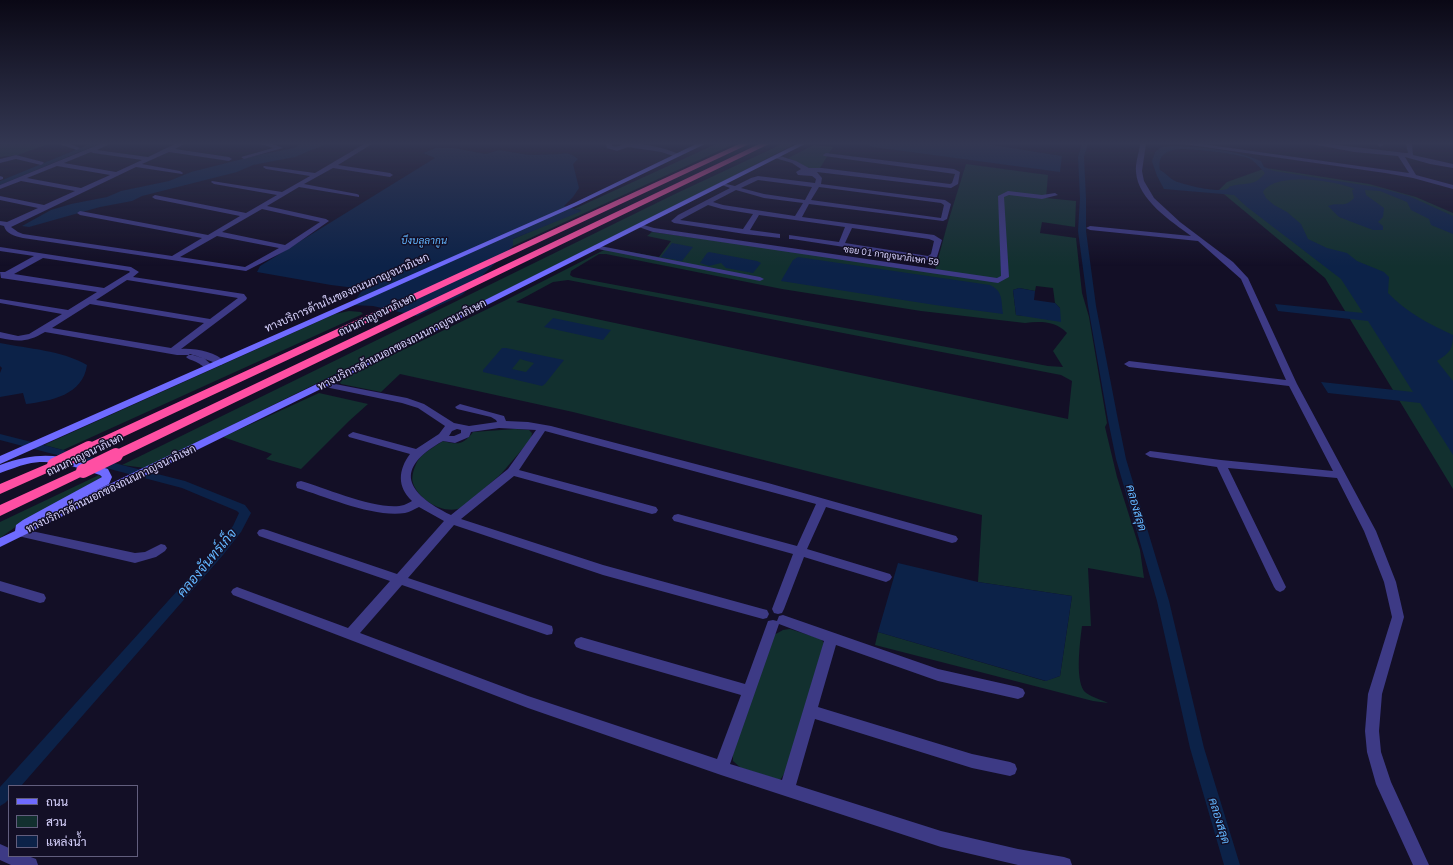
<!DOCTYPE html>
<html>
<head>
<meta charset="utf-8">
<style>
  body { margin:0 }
  #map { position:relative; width:1453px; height:865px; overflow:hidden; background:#130f26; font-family:Mulish,Sarabun,sans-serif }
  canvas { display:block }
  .legend { position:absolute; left:8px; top:785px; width:130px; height:72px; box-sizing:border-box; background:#130f26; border:1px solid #625e7d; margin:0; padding:5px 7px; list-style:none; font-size:12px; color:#d9d4ff }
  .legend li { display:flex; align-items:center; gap:8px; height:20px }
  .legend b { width:20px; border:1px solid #625e7d }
</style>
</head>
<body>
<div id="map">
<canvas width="1453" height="865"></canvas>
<ul class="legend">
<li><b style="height:5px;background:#6f6bff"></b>ถนน</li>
<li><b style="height:11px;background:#12302f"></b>สวน</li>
<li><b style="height:11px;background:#0c2248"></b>แหล่งน้ำ</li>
</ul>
</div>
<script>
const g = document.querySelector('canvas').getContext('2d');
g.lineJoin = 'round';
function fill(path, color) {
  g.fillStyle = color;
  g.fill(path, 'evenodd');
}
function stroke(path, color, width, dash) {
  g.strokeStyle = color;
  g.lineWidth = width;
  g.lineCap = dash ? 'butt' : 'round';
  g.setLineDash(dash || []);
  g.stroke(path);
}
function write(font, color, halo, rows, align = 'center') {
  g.font = font + ' Mulish,Sarabun,sans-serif';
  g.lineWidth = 3;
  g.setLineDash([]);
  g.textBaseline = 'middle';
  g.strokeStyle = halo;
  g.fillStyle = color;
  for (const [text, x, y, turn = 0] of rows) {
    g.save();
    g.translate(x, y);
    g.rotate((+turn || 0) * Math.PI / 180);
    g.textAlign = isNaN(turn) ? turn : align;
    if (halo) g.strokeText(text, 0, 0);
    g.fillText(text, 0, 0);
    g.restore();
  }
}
fill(new Path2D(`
  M 0,144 L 48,144 L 18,155 L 0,157 Z
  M 716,144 L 734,144 L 513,246 L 513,239 L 581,210 L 574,209 Z
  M 782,144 L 795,144 L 662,213 L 145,468 L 122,465 L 677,193 Z
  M 814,145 L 833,147 L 820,168 L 809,168 L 788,158 Z
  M 966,164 L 1048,175 L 1046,198 L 1076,201 L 1075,227 L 1042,222 L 1040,233 L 1076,238 L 1082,293 L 1089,317 L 1107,423 L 1105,427 L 1117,477 L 1140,550 L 1144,578 L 1088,568 L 1091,626 L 1082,626 C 1080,642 1075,678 1084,691 C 1088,696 1102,700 1108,703 L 1093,701 L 875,645 L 878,632 L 1045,681 L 1060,676 L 1072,596 L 978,582 L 982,515 L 573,412 L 400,374 L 381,392 L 341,384 L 339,381 L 506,300 L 608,248 L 659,257 L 671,241 L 647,236 L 652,232 L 935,270 L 948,222 ZM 599,254 L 606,254 L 782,289 L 921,311 L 1025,323 C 1040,321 1056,321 1067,333 L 1053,351 L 1063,367 L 1048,366 L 573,277 L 570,275 L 571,271 ZM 568,280 L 1061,375 L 1072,381 L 1068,419 L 516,302 L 553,282 ZM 1036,286 L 1053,288 L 1055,303 L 1060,308 L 1025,316 L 1016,315 L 1013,290 L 1019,288 L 1035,291 Z
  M 1266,168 L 1369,184 L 1416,197 L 1453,213 L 1453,489 L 1325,278 L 1219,190 L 1227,182 Z
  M 349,311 L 361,312 L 363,314 L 63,450 L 44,445 L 335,314 Z
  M 319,393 L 368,404 L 349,421 L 301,469 L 266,459 L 272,454 L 223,437 Z
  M 515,429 L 529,430 L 532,433 L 531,439 L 501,474 L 463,507 C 446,516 419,501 413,483 C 411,477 414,468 417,462 C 422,453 434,447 443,441 C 458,445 463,445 473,432 Z
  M 99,475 L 102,477 L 21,523 L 0,538 L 0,522 Z
  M 790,629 L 821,639 L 824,643 L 786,771 L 780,780 L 741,768 L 733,761 L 733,753 L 774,635 L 783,630 Z`), '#12302f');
fill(new Path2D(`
  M 299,144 L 326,144 L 295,157 L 253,165 L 237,172 L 142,196 L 132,201 L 100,207 L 29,227 L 22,226 L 51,210 L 71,204 L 107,197 L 121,191 L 169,181 L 191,172 L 258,155 L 289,149 L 297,147 Z
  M 868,144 L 986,144 L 1062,156 L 1060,172 L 873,147 Z
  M 1172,146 C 1202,147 1233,149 1261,161 L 1264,167 L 1274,171 L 1376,187 L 1409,196 L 1453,216 L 1453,234 L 1431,225 L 1429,219 L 1411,210 L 1407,202 L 1380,191 L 1365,190 L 1366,195 L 1384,208 L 1383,217 L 1378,222 L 1383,226 L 1383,230 L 1373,230 L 1339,217 L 1328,206 C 1339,201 1344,209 1354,198 L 1352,190 L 1355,189 C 1337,181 1275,171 1263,192 L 1266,198 L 1274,205 L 1287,212 L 1301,224 L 1308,239 L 1327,248 L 1347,253 L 1357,261 L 1384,272 L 1389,277 L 1388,293 C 1406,312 1429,324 1453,335 C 1453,350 1449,353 1437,361 L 1453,381 L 1453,455 L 1420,403 L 1328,393 L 1321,382 L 1413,392 L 1368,321 L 1278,311 L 1275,304 L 1363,313 L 1341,279 L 1247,207 L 1234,195 L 1164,189 L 1157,176 L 1152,161 L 1155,152 L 1162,147 ZM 1181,149 C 1192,149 1246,154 1252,160 C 1257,164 1261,169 1265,173 C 1254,187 1247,182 1232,186 C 1227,187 1231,187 1227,189 C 1217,193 1185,185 1175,181 C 1169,178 1166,173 1160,170 C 1157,154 1168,150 1181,149 Z
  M 436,148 L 453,148 L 486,154 L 499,150 L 529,155 L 560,154 C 567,152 572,154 578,159 L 573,164 L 579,188 L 573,197 L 564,206 L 582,211 L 513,239 L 513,246 L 462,295 L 417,316 L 373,306 L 352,305 L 363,289 L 331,285 L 257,272 L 260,266 L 435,158 L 423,153 Z
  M 672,243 L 693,247 L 682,261 L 661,257 Z
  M 709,252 L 757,261 L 761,263 L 753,273 L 726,268 L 721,263 L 709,266 L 700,263 L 707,253 Z
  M 798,257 L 990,285 C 1003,291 1001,300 1003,314 L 935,305 L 781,281 L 793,260 Z
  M 1019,288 L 1035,291 L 1034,300 L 1055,303 L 1060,308 L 1061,322 L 1016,315 L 1013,290 Z
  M 553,318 L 611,330 L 603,340 L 544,327 Z
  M 0,343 C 29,349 61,350 87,365 C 83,395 51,401 26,404 L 23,393 L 0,397 L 0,373 L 2,368 L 0,366 Z
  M 502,348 L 506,348 L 564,360 L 545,384 L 542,386 L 483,372 L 483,370 ZM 520,359 L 534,363 L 526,372 L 512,369 Z
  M 898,563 L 978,582 L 1072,596 L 1060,676 L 1046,681 L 878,632 Z`), '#0c2248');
fill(new Path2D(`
  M 90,144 L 99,144 L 0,185 L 0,181 Z
  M 1082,144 L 1088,144 L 1084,157 L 1086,198 L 1086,231 L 1096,306 L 1118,420 L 1126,459 L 1169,601 L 1204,748 L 1240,865 L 1224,865 L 1190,748 L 1157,601 L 1116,459 L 1108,420 L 1088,306 L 1078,231 L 1080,198 L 1078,157 Z
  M 0,434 L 185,481 L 245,505 L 251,513 L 241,532 L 223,555 L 21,786 L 9,786 L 9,799 L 5,803 L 0,806 L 0,787 L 215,549 L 233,526 L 239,513 L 237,511 L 182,488 L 0,440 Z`), '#0c2248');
fill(new Path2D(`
  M 59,144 L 70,144 L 80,148 L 77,150 Z
  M 100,144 L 109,144 L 97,150 L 148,157 L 175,144 L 184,144 L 175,149 L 229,157 L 232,159 L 229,161 L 169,152 L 142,164 L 180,171 L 183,173 L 182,174 L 136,167 L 11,227 L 18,232 L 23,234 L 172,256 L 202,238 L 80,215 L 77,213 L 80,211 L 208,235 L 240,216 L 155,199 L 152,197 L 155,195 L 246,213 L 277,195 L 214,184 L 211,182 L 212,181 L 282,192 L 310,176 L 266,169 L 263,167 L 264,166 L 315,173 L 364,144 L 372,144 L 338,165 L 390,173 L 393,175 L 390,177 L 333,168 L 304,184 L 357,194 L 359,195 L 359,197 L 299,187 L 267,206 L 326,219 L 329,221 L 289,249 L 246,271 L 23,238 C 15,236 6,234 4,226 L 0,225 L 0,221 L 7,222 L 38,208 L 0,200 L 0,196 L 44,205 L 75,191 L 21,181 L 0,189 L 0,185 ZM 91,152 L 93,153 L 142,160 L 116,172 L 64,163 ZM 57,166 L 110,175 L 81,188 L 27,178 ZM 262,209 L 320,222 L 285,245 L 222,232 ZM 217,236 L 279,248 L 245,267 L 180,257 Z
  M 261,144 L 273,144 L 283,148 L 244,159 L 241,157 L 273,148 Z
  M 606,144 L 612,144 L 612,146 C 618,147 619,146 624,144 C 635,141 671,149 680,155 L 677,157 L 661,152 L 628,147 L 617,151 L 607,148 Z
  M 1140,144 L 1146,144 L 1142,171 L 1144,181 L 1154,198 L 1180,222 L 1233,262 L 1248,278 L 1297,384 L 1376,531 L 1396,582 L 1404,617 L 1382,694 L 1379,731 L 1381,752 L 1391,782 L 1429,865 L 1413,865 L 1376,784 L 1367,752 L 1365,731 L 1368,694 L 1392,617 L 1384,582 L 1364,531 L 1337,478 L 1228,468 L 1286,587 L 1284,590 L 1280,592 L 1276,590 L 1274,587 L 1217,467 L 1150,457 L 1145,454 L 1150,451 L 1221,460 L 1333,471 L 1289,386 L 1129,367 L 1124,364 L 1129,361 L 1286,380 L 1241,279 L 1198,241 L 1090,230 L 1086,228 L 1090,226 L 1191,236 C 1171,221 1138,200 1136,172 C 1135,163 1139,153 1140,144 Z
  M 1183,144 L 1202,144 L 1409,173 L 1398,156 L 1354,152 L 1312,144 L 1329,144 L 1406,153 L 1408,153 L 1406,144 L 1412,144 L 1413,155 L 1453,164 L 1453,168 L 1430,164 L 1405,157 L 1416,175 L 1453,185 L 1453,189 L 1413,178 L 1385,173 Z
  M 1377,144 L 1383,144 L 1383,145 L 1380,147 Z
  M 826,153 L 954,169 L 960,172 L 958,184 L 951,188 L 817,172 L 822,178 L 821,184 L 945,200 L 951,204 L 947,219 L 943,221 L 809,204 L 802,217 L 934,235 L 942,240 L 937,257 L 929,260 L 792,239 L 789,239 L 789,235 L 839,242 L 845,227 L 759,215 L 750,230 L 780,234 L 780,238 L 745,234 L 674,223 L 671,221 L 678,215 L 730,188 L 722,185 L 722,183 L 735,186 L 751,178 L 758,176 L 815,183 L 816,179 L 812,176 L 798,175 L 796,172 L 801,169 L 792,163 L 775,158 L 775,156 L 777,155 L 796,161 L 809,168 L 822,168 L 950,184 L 952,183 L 955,174 L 824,156 L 823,155 ZM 758,180 L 812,187 L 805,200 L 764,194 L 741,188 ZM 819,187 L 941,203 L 944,205 L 941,218 L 811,200 ZM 736,190 L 764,198 L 803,203 L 795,216 L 723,205 L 713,202 ZM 708,205 L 722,209 L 753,214 L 743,229 L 680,220 ZM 852,228 L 929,239 L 934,241 L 931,254 L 928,256 L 845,243 Z
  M 16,155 L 43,162 L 44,163 L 41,165 L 16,159 L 0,163 L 0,159 Z
  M 0,176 L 3,177 L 3,179 L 0,180 Z
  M 1008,191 L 1042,195 L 1055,193 L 1058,195 L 1042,199 L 1009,195 L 1004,197 L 1009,277 L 998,283 L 653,232 L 636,226 L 640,224 L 654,228 L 997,278 L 1001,276 L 998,196 Z
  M 595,245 L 760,277 L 764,279 L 760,281 L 598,249 L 594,247 Z
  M 0,247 L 131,267 L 139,272 L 133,277 L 244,294 L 247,298 L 246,300 L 181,349 C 195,348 216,352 225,362 L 221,365 L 194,355 L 177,355 L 45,332 C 28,342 19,342 0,338 L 0,332 L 18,336 L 29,334 L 62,314 L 0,303 L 0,299 L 68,310 L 97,292 L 1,278 L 0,272 L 5,272 L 34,256 L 0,251 ZM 43,258 L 129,271 L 130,272 L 104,288 L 14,274 ZM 127,280 L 238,298 L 210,319 L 96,300 ZM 90,304 L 204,323 L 171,348 L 52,328 Z
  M 190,354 L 205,359 L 214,367 L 209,370 C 204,368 202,365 198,363 C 193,360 189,360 186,357 Z
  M 326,380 L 335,384 L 407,398 L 424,404 L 454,423 L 469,426 L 497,422 L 496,420 L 491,417 L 457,409 L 455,407 L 460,404 L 504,416 L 506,421 L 528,422 L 551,426 L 768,483 L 956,536 L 958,539 L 956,542 L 952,543 L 826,507 L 807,549 L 890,574 L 892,577 L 890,580 L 886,582 L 804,557 L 784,609 L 782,613 L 778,614 L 774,613 L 772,609 L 793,554 L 678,522 L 674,521 L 672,518 L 674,515 L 678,514 L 797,546 L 816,504 L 545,431 L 519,470 L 656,507 L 658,510 L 656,513 L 652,514 L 514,476 L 461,519 L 603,565 L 763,609 L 767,610 L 769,614 L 767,618 L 763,619 L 603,575 L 454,525 L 408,578 L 552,626 L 553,630 L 552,634 L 547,635 L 402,585 L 360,633 L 528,696 L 717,759 L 741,695 L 581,649 L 576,647 L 574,643 L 576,639 L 581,637 L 745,684 L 768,621 L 773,620 L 777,621 L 779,616 L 783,615 L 938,669 L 1018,687 L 1023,689 L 1025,693 L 1023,697 L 1018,699 L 938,681 L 836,645 L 818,707 L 972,754 L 1010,762 L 1015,764 L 1017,769 L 1015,774 L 1010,776 L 972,768 L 815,719 L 796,785 L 941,831 L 1018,849 L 1064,857 L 1070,859 L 1072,865 L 1018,865 L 941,847 L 721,775 L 528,708 L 233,595 L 231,592 L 233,589 L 237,587 L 348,628 L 390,581 L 259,536 L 257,533 L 259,530 L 263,529 L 267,530 L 397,574 L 444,521 L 419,507 C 414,509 410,512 405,513 C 374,518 327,497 297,488 L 296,485 L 297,482 L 301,481 C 325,488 381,512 404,505 C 407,504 410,502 412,501 C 397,487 398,470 410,454 L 349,437 L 348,435 L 353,432 L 416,449 L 439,434 L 445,426 L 418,408 L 402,403 L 330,388 L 321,383 ZM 499,428 L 536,430 L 508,469 L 451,515 C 406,493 393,469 443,441 L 455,443 L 469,437 L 471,432 ZM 457,429 L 461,430 L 461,433 L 454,436 L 449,436 L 452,431 ZM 779,624 L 824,641 L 782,780 L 730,764 Z
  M 22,529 L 135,553 L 145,552 L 161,544 L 165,545 L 167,548 L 165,551 L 156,557 L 135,563 L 18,536 L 16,533 L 18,530 Z
  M 0,581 L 44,594 L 46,598 L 44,602 L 40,603 L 0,591 Z
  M 0,844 L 9,848 L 9,856 L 28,856 L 36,859 L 38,865 L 11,865 L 0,860 Z`), '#3d3a85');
fill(new Path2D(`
  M 696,144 L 705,144 L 578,205 L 0,464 L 0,456 L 574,203 Z
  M 797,144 L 805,144 L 329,385 L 0,547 L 0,538 L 15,531 L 16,525 L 23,520 L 102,477 L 100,475 C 76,467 52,458 27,464 C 18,466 9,470 0,473 L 0,465 C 43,449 66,456 108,469 L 112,477 L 109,484 L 85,496 L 323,381 Z`), '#6f6bff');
fill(new Path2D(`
  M 739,144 L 749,144 L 93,451 L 89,452 L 85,451 L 83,448 L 85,445 Z
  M 759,144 L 769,144 L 120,458 L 116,459 L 112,458 L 110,455 L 112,452 Z
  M 54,461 L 58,462 L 60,465 L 58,468 L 0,494 L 0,484 Z
  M 83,467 L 87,468 L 89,471 L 87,474 L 0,516 L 0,505 Z`), '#ff4fa3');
stroke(new Path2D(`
  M 54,465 L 89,448
  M 83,471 L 116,455`), '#ff4fa3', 14);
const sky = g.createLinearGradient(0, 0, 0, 266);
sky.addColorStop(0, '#0a0815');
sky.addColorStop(0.54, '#333752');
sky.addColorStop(1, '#33375200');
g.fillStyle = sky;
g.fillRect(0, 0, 1453, 266);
write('9px', '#d9d4ff', '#130f26', [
  ["ซอย 01 กาญจนาภิเษก 59",891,256,8]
]);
write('italic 10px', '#62b6ff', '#130f26', [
  ["บึงบลูลากูน",424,241]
]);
write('11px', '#d9d4ff', '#130f26', [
  ["ทางบริการด้านในของถนนกาญจนาภิเษก",347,293,-24],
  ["ถนนกาญจนาภิเษก",377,315,-26],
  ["ทางบริการด้านนอกของถนนกาญจนาภิเษก",402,345,-27],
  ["ถนนกาญจนาภิเษก",85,455,-26],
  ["ทางบริการด้านนอกของถนนกาญจนาภิเษก",111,489,-26]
]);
write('italic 12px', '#62b6ff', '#130f26', [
  ["คลองสลุด",1136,508,74],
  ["คลองสลุด",1219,821,73]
]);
write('italic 14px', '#62b6ff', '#130f26', [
  ["คลองจันทร์เก็จ",207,563,-50]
]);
</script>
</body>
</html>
